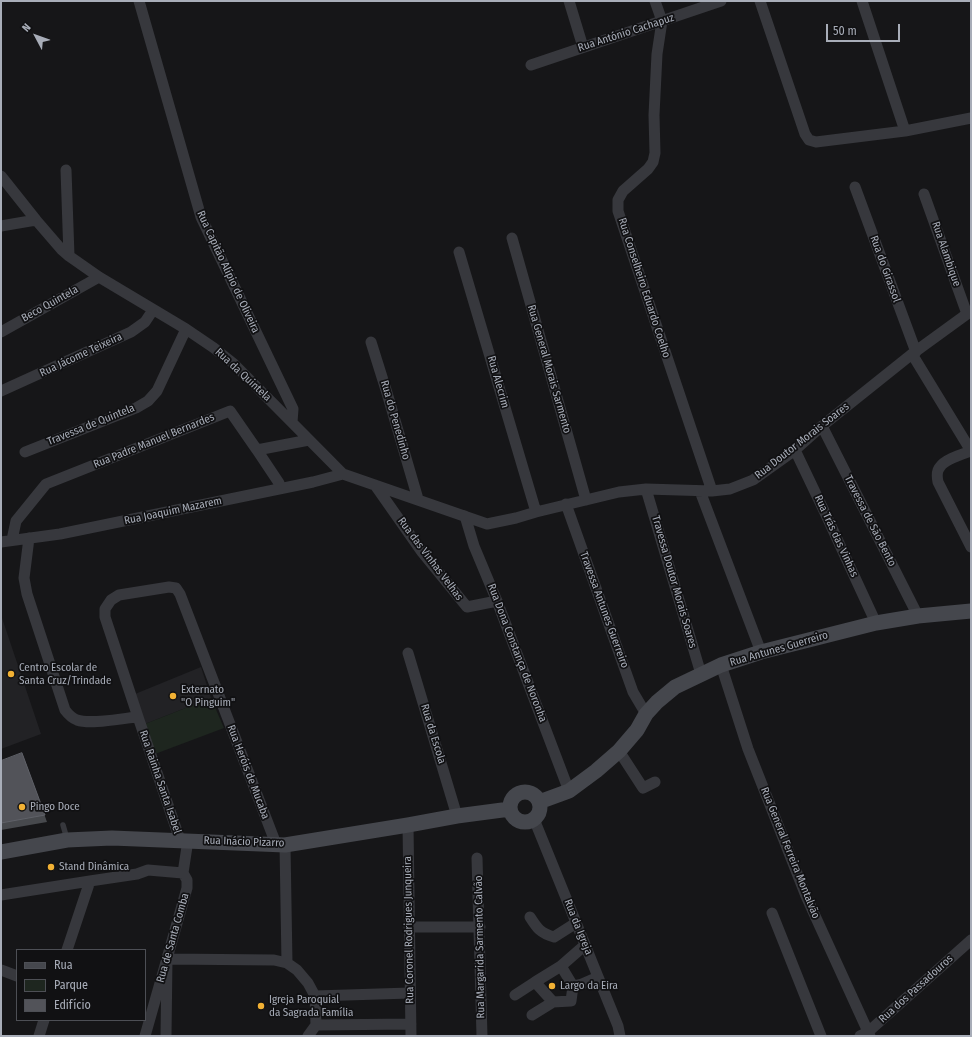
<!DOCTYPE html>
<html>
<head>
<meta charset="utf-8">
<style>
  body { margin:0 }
  #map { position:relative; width:972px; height:1037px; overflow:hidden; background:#161618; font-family:"Fira Sans Condensed",sans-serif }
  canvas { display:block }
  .frame { position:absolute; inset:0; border:2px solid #a8adb8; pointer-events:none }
  .legend { position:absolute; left:16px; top:949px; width:130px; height:72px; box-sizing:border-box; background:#111113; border:1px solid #4d4f55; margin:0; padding:5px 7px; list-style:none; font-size:12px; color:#a8adb8 }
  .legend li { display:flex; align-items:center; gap:8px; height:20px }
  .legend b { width:20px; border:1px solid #4d4f55 }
  .north { position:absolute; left:16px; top:16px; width:40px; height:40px; -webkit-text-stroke:3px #111113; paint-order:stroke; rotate:311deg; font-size:11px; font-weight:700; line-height:16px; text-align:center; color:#a8adb8 }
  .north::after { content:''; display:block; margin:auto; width:14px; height:18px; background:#a8adb8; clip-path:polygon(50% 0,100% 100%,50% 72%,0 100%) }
  .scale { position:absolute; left:826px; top:24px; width:74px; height:18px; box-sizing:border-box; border:2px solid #a8adb8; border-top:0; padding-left:5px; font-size:12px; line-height:14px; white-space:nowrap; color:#a8adb8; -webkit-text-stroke:3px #111113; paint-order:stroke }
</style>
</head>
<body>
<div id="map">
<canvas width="972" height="1037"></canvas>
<div class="frame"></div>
<ul class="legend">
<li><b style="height:5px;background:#45474d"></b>Rua</li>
<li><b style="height:11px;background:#1e261f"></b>Parque</li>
<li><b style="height:11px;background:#525359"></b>Edifício</li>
</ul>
<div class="north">N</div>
<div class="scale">50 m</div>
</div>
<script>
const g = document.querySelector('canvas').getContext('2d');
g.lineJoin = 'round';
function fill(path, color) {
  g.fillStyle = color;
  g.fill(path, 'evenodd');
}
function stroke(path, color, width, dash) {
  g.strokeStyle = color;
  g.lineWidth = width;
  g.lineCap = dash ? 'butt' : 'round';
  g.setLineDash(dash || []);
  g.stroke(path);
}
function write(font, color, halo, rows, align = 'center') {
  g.font = font + ' "Fira Sans Condensed",sans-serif';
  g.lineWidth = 3.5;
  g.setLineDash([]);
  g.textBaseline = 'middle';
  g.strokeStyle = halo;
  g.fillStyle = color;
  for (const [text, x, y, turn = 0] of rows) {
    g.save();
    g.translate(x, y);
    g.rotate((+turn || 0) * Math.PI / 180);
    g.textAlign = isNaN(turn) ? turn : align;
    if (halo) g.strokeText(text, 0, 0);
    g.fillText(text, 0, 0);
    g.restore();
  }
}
fill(new Path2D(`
  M 1,615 L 41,734 L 1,749 Z
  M 201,667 L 211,698 L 145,724 L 135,694 Z`), '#222225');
fill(new Path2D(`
  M 211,698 L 224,728 L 155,754 L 145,724 Z`), '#1e261f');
stroke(new Path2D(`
  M 63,825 L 67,839`), '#37383d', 5.5);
stroke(new Path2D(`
  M 139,1 L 201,217 L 293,409 L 292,422
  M 569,1 L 583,47
  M 655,1 L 662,21 L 657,54 L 654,115 L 655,153 L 653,162 L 648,169 L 623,191 L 618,200 L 618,211 L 712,491
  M 760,1 L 805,134 L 809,140 L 816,142 L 905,131 L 971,118
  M 862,1 L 905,131
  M 531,65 L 721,1
  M 66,170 L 69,256
  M 1,176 L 36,220 L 61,249 L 69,256 L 99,277 L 186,329 L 214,348 L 234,364 L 343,474 L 487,524 L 516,518 L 536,512 L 619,492 L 646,489 L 712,491 L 730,489 L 753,480 L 795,450 L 822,426 L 912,354 L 967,314 L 971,312
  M 855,187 L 916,352
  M 924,194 L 967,314
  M 1,226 L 36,220
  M 512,238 L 586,500
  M 459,252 L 536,512
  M 1,332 L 99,277
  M 371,342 L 387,393 L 418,499
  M 912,354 L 971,451
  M 1,391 L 131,332 L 145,322 L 153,310
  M 822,426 L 918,616
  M 257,450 L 279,483
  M 795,450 L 826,515 L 876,623
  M 971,451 C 963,454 945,459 940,467 C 936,471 937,477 938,482 L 971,547
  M 25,452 L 136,408 L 148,401 L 157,391 L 186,329
  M 375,485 L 422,552 L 467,607 L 497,601
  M 646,489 L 701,674
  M 700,491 L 761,652
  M 566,504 L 633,692 L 646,714
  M 465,516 L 474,546 L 497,601 L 569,791
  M 29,538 L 24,578 L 27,594 L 65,710 C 68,714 72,718 77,720 C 91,725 123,718 138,717 L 180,840
  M 12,540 L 16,521 L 46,484 L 230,411 L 257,450 L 309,440
  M 1,542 L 60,534 L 313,482 L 343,474
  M 408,653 L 457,816
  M 721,665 L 748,749 L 806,896 L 870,1036
  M 138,717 L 105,617 L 105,609 L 111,600 L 119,595 L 169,587 L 176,588 L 180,594 L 276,844
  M 619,751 L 643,788 L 655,782
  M 534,819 L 618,1026 L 620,1036
  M 408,825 L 411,1036
  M 285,845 L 287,963
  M 477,858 L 482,1036
  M 1,895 L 90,881
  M 772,913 L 821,1036
  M 530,917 C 537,928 540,933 554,937 L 576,923
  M 409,927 L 480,927
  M 585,945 L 561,966 L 535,982 L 553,1002 L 571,1001 L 573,986 L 582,984 L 598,977
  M 67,950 L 90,881 L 137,874 L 148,870 L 183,873
  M 561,966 L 573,986
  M 1,970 L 17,976
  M 515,995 L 535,982
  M 315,996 L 410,993
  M 532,1015 L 553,1002
  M 316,1025 L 411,1024
  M 39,1036 L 44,1020
  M 145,1036 L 187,888 L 187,880 L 183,873 L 188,840
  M 166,1036 L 167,959 L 274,960 L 287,963 L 297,970 L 308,983 L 315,996 L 316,1025 L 308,1036
  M 860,1036 L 868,1032 L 971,940`), '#37383d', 11);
stroke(new Path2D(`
  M510 807a15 15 0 1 1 30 0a15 15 0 1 1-30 0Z
  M 539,802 L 569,791 L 596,771 L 619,751 L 637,730 L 646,714 L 657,702 L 675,687 L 721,665 L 761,652 L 876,623 L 918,616 L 971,611
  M 1,852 L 67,840 L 112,838 L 285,845 L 408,825 L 457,816 L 510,809`), '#45474d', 15);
fill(new Path2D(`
  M 22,753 L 47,822 L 1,830 L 1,761 Z`), '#47494d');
const building = new Path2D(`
  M 22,753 L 45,815 L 1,823 L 1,761 Z`);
fill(building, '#525359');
stroke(building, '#5f6168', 1);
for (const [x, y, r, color] of [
  [11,674,4,"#f2b134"],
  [173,696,4,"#f2b134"],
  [22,807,4,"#f2b134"],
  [51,867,4,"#f2b134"],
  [552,986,4,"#f2b134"],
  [261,1006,4,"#f2b134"]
]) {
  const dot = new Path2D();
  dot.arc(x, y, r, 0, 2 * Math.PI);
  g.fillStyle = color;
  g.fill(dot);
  stroke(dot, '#111113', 1.5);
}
write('11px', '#a8adb8', '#111113', [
  ["Rua António Cachapuz",626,33,-18],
  ["Rua Alambique",946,254,71],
  ["Rua do Girassol",885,269,70],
  ["Rua Capitão Alípio de Oliveira",228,272,65],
  ["Rua Conselheiro Eduardo Coelho",644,288,72],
  ["Beco Quintela",50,304,-29],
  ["Rua Jácome Teixeira",81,355,-25],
  ["Rua General Morais Sarmento",549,369,74],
  ["Rua da Quintela",243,375,43],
  ["Rua Alecrim",498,382,74],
  ["Rua do Penedinho",395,420,74],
  ["Travessa de Quintela",91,425,-22],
  ["Rua Padre Manuel Bernardes",154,441,-22],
  ["Rua Doutor Morais Soares",802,441,-38],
  ["Rua Joaquim Mazarem",173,511,-12],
  ["Travessa de São Bento",870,521,63],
  ["Rua Trás das Vinhas",836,536,65],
  ["Rua das Vinhas Velhas",430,559,53],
  ["Travessa Doutor Morais Soares",674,582,74],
  ["Travessa Antunes Guerreiro",604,610,70],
  ["Rua Antunes Guerreiro",779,649,-16],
  ["Rua Dona Constança de Noronha",517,653,69],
  ["Rua da Escola",433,734,73],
  ["Rua Heróis de Mucaba",248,772,69],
  ["Rua Rainha Santa Isabel",160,782,71],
  ["Rua Inácio Pizarro",244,842,2],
  ["Rua General Ferreira Montalvão",790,853,68],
  ["Rua da Igreja",578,927,68],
  ["Rua Coronel Rodrigues Junqueira",409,930,-91],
  ["Rua de Santa Comba",173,938,-74],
  ["Rua Margarida Sarmento Calvão",480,947,-91],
  ["Rua dos Passadouros",916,989,-42]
]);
write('11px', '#a8adb8', '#111113', [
  ["Centro Escolar de",19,668],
  ["Santa Cruz/Trindade",19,681],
  ["Externato",181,690],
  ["\"O Pinguim\"",181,703],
  ["Pingo Doce",30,807],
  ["Stand Dinâmica",59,867],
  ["Largo da Eira",560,986],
  ["Igreja Paroquial",269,1000],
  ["da Sagrada Família",269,1013]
], 'left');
</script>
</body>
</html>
